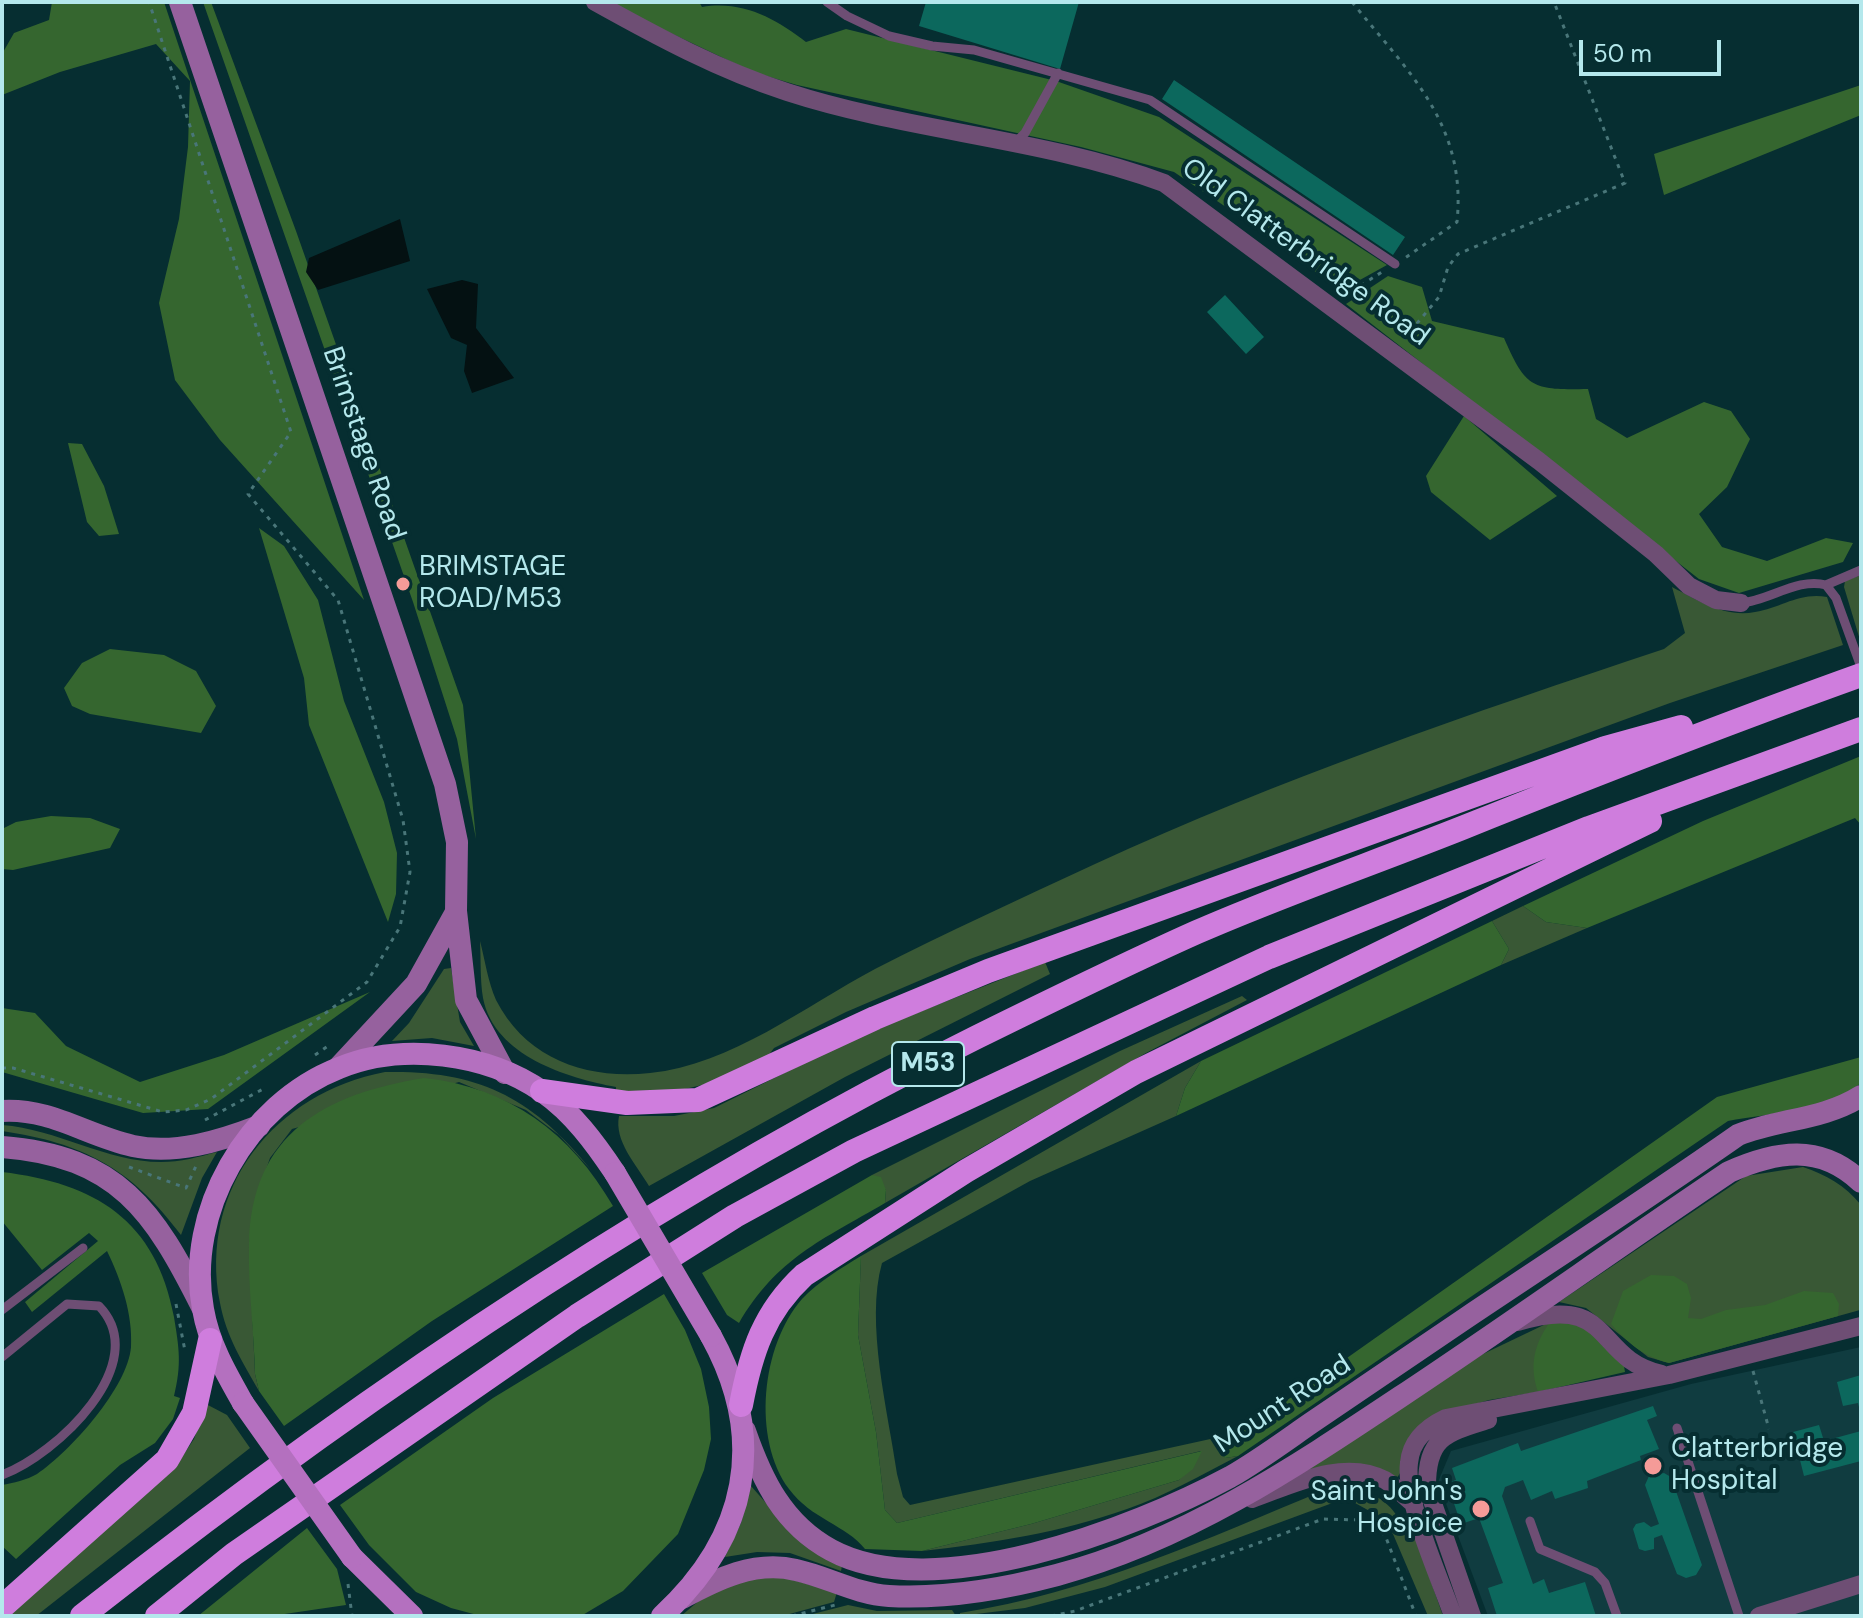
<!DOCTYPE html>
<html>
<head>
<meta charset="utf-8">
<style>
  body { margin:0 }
  #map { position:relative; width:1863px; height:1618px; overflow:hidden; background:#062e31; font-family:"DM Sans",sans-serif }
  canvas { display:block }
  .frame { position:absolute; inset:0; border:4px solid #b4e8ec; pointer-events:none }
  .scale { position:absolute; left:1579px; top:40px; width:142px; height:36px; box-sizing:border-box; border:4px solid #b4e8ec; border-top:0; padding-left:10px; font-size:24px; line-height:28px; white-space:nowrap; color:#b4e8ec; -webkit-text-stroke:6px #062e31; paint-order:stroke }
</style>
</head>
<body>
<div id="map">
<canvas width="1863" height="1618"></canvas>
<div class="frame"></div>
<div class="scale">50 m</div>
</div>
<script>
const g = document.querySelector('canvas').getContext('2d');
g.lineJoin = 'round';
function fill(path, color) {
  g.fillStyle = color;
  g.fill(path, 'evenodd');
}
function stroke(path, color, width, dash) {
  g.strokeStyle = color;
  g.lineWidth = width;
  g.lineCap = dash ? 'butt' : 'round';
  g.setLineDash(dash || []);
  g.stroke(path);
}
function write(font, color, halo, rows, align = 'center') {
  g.font = font + ' "DM Sans",sans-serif';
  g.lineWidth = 8;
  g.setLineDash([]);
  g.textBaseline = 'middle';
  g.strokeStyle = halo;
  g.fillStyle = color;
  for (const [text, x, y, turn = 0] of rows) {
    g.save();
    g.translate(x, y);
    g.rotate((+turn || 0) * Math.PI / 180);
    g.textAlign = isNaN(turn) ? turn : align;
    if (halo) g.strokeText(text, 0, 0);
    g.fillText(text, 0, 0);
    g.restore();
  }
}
fill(new Path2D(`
  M 1861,1347 L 1861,1616 L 1488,1616 L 1438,1482 L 1451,1451 L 1691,1384 Z`), '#103c40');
fill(new Path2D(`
  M 1861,575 L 1861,639 L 1860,640 L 1844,587 L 1845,581 Z
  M 1672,587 C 1697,600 1725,618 1755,612 C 1781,608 1799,592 1827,597 L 1843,645 L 1670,703 L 970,959 L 846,1012 L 774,1048 L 765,1060 L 715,1082 L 672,1092 L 616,1093 L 616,1087 C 568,1078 494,1056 483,998 C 480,980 481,960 480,941 C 485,960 488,982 496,1000 C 526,1059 587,1080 650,1073 C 731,1065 805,1006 875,969 C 947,932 1022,898 1095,864 C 1280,779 1471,713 1664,649 L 1685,633 Z
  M 1523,906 L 1546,922 L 1587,928 L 1501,965 L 1509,949 L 1492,921 Z
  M 1045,962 L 1050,974 L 845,1077 L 649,1186 C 636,1164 614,1141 619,1116 L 674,1116 L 714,1108 L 859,1036 Z
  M 451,968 L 460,1022 L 474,1046 L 432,1038 L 392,1041 L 409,1023 L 444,969 Z
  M 1242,996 L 1247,1000 L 1146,1053 L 885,1203 L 886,1190 L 872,1175 L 1120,1051 Z
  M 1201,1061 L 1185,1088 L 1176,1116 L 1030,1181 L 882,1263 C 865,1323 888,1411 897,1474 L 903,1497 L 910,1505 L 1224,1436 L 1219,1441 L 1225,1458 L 1238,1456 C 1201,1475 1165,1496 1127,1509 C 1060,1533 992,1543 922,1551 L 1031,1524 L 1179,1480 L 1201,1451 L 897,1523 L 885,1510 L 876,1432 L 858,1335 L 861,1256 Z
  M 385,1072 C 480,1070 533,1098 592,1171 L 559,1135 L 526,1110 L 459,1082 L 292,1129 L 270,1158 L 257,1196 L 249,1244 L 255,1374 L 259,1391 C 243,1363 226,1336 220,1303 C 198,1188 275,1093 385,1072 Z
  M 2,1125 C 57,1129 106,1162 161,1162 C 180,1162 199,1157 217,1152 L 202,1178 L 181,1235 C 131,1168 83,1143 2,1131 Z
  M 1803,1167 C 1826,1175 1845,1185 1861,1205 L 1860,1310 L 1669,1363 L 1648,1357 L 1586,1308 L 1559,1302 L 1746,1176 Z
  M 1550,1322 L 1538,1392 L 1489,1400 L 1435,1416 L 1397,1478 L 1304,1472 L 1481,1355 Z
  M 206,1404 L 227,1415 L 250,1448 L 36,1616 L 5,1616 L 174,1469 L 194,1439 Z
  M 751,1486 L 774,1512 L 842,1566 L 841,1571 L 790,1553 L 757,1552 L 725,1557 L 741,1523 Z
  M 1351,1487 C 1379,1495 1394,1504 1405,1532 L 1414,1533 L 1443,1616 L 1428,1616 L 1393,1534 L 1375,1514 L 1346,1498 L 1105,1587 L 1025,1608 L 960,1616 L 960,1613 C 1088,1593 1207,1539 1327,1489 Z
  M 767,1573 L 837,1592 L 834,1602 L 782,1616 L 681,1616 L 708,1593 Z
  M 848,1605 L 877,1611 L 952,1610 L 956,1616 L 805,1616 Z`), '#395835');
fill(new Path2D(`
  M 52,2 L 164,2 L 364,600 L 220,440 L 175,380 L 159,303 L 179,219 L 188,147 L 190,81 L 156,44 L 60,72 L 2,95 L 2,54 L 14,33 L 49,20 Z
  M 203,2 L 211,2 L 296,231 L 463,705 L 476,839 L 457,739 L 413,602 Z
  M 605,2 L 699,2 L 702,7 C 743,0 776,19 806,42 L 846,29 L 1056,81 L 1159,117 L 1387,265 L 1340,291 L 1269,236 L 1174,172 L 1081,147 L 797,85 L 753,72 Z
  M 1861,85 L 1861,115 L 1664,195 L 1654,154 Z
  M 1388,276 L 1422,287 L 1432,321 L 1504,338 C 1526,389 1533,390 1588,389 L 1596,419 L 1627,438 L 1704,402 L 1731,411 L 1750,439 L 1727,487 L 1699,514 L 1722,547 L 1767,561 L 1826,538 L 1853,543 L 1843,562 L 1739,593 L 1699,579 L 1346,304 Z
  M 1464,416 L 1557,496 L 1490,540 L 1431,492 L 1426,476 Z
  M 68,443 L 82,444 L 104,486 L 119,534 L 99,536 L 87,522 Z
  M 259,528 L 284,546 L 318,600 L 344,701 L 384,802 L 397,853 L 396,894 L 388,922 L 309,725 L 304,678 Z
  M 110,649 L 164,655 L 196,671 L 216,706 L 201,733 L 90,714 L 72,706 L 64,688 L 82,663 Z
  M 1861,756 L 1861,825 L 1855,818 L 1587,928 L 1546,922 L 1523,906 L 1703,821 Z
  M 51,816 L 90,818 L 120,829 L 110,848 L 13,870 L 2,869 L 2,829 L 16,822 Z
  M 1492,921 L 1509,949 L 1501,965 L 1176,1116 L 1185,1088 L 1201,1061 Z
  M 370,992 L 208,1109 L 143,1113 L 2,1072 L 2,1008 L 35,1013 L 66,1046 L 140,1082 L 224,1055 Z
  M 1861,1057 L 1861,1083 C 1829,1111 1769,1113 1728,1121 L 1238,1456 L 1225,1458 L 1218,1452 L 1219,1441 L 1224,1436 L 1242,1432 L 1717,1097 Z
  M 424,1078 C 509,1087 571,1133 613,1206 L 432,1321 L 284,1426 L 259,1391 L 255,1374 C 254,1331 248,1288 249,1245 C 251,1133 325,1094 424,1078 Z
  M 2,1172 C 95,1183 156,1220 174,1317 C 179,1348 182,1364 174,1396 L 180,1398 L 173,1419 L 155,1443 L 120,1465 L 16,1559 L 2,1546 L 2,1485 C 13,1483 27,1480 37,1474 C 70,1452 128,1387 131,1347 C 133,1314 121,1280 107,1251 L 32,1312 L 25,1302 L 98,1241 L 89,1233 L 42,1270 L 2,1221 Z
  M 872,1175 L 881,1177 L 886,1190 L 885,1203 C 822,1240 777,1258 739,1323 L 727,1315 L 702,1273 Z
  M 861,1256 L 858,1335 L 876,1432 L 885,1510 L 897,1523 L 1202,1451 L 1193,1469 L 1179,1480 L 1031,1524 L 922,1551 L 865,1549 C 846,1525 811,1519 789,1489 C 752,1439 761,1346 802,1299 C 819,1281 840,1269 861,1256 Z
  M 1651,1275 L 1674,1276 L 1687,1284 L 1691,1298 L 1688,1318 L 1701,1319 L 1726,1310 L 1765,1305 L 1804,1291 L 1833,1293 L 1839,1304 L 1838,1316 L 1669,1363 C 1643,1356 1629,1344 1611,1324 L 1623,1291 Z
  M 664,1294 L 685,1330 L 701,1369 L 709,1407 L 711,1439 L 704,1470 L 678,1534 L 623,1591 L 581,1616 L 481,1616 L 451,1608 L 416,1592 L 369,1545 L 340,1505 L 493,1398 Z
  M 1559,1321 L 1589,1328 L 1624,1366 L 1625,1372 L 1538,1392 C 1529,1366 1534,1344 1550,1322 Z
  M 307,1528 L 337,1569 L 346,1605 L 271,1616 L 198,1616 Z`), '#35662f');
fill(new Path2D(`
  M 400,219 L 410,261 L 318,290 L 306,272 L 309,258 Z
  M 462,280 L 478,284 L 476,328 L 514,378 L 472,393 L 464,371 L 467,345 L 451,338 L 427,289 Z`), '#041112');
fill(new Path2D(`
  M 926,2 L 1079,2 L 1060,69 L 919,26 Z
  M 1174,80 L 1405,237 L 1393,255 L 1162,99 Z
  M 1225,295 L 1264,337 L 1246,354 L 1207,312 Z
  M 1861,1375 L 1861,1411 L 1860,1411 L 1858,1403 L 1843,1406 L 1837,1382 Z
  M 1653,1406 L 1657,1416 L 1647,1420 L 1659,1449 L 1640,1456 L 1641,1460 L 1587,1481 L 1588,1488 L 1555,1499 L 1552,1491 L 1531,1500 L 1523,1480 L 1505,1487 L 1502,1496 L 1533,1584 L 1544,1579 L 1549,1593 L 1585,1582 L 1596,1616 L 1497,1616 L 1488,1588 L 1503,1583 L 1479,1518 L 1461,1524 L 1447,1483 L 1456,1480 L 1452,1468 L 1518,1443 L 1521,1451 Z
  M 1819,1425 L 1824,1441 L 1861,1431 L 1861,1461 L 1804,1476 L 1793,1432 Z
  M 1664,1473 L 1671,1477 L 1702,1565 L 1696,1575 L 1686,1578 L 1677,1574 L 1662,1535 L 1654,1538 L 1654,1549 L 1645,1551 L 1639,1549 L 1633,1529 L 1636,1524 L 1644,1522 L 1651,1527 L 1659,1524 L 1645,1485 L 1649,1476 Z`), '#0c685d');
stroke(new Path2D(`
  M 1352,2 C 1408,72 1467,124 1457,222 L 1405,258
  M 1344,296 L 1382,272
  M 1404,339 L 1439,297 L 1448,267 L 1458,254 L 1625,183 L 1554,2
  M 315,1055 L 328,1046
  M 2,1068 L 13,1068 L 163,1112 L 186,1110 L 211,1099 L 367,982 L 400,927 L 410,872 L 403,820 L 338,600 L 248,494 L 291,432 L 149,2
  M 205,1120 L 265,1088
  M 129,1167 L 186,1188 L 196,1166
  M 176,1304 L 185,1351
  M 1753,1371 L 1769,1429
  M 348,1584 L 352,1616
  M 792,1616 L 835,1605
  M 1051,1616 L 1075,1611 L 1323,1519 L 1360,1520 L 1385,1535 L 1416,1616`), '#497679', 3, [4, 6]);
stroke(new Path2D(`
  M 827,2 L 847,16 L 889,36 L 932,46 L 974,50 L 1150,100 L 1395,264
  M 1014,144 L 1025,133 L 1058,73
  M 1826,585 L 1861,570
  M 1741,603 C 1769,601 1798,577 1826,585 L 1836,598 L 1861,667
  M 2,1310 L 83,1248
  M 2,1357 L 67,1304 L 99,1306 C 154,1363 56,1455 2,1475
  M 1677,1428 L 1739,1616
  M 1530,1521 L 1540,1549 L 1595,1572 L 1605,1583 L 1617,1616`), '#6e4e74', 9);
stroke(new Path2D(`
  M 595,2 C 656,36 719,70 787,92 C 910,132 1043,138 1164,183 L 1539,461 L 1656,554 L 1689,586 L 1716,600 L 1741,603
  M 1518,1322 C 1615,1292 1593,1359 1662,1374
  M 1252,1499 C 1292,1485 1343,1458 1385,1480 C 1395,1486 1405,1497 1414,1504
  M 1453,1616 C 1440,1578 1404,1500 1409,1463 C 1411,1440 1427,1427 1446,1418 L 1669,1375 L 1861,1326
  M 1472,1616 L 1427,1486 C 1427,1437 1446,1433 1488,1420
  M 1759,1616 L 1861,1584`), '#6e4e74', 18);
stroke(new Path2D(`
  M 180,2 L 445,784 L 457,842 L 456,911 L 466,1000 L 505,1073
  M 338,1068 L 416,984 L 456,912
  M 2,1111 C 51,1108 87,1136 133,1146 C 175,1155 220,1141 259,1126
  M 2,1147 C 118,1156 154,1211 202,1307
  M 745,1431 C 762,1480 783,1524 831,1550 C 934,1606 1135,1528 1230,1477 C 1258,1461 1285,1441 1311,1423 C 1363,1388 1415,1353 1466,1318 C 1557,1257 1648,1198 1738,1135 C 1778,1119 1823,1120 1861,1096
  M 682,1598 C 717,1579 755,1560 796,1570 C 828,1577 856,1594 889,1596 C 945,1599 1004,1589 1057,1575 C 1184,1541 1292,1469 1400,1397 C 1510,1324 1619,1246 1729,1172 C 1776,1151 1820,1143 1861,1182`), '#96619e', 22);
stroke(new Path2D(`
  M 243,1403 C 226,1373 209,1344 203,1309 C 185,1212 247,1104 339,1068 C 402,1042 487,1053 543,1092 C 573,1113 595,1143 615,1173
  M 352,1557 L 412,1616
  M 662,1616 C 748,1537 768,1439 711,1336`), '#b470bf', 22);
stroke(new Path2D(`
  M 542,1091 L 627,1103 L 698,1100 L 875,1018 L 988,971 L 1605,748 L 1681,727
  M 741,1405 C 751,1352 764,1312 804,1275 L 966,1171 L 1136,1072 L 1650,821
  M 2,1607 L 167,1460 L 194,1413 L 210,1340
  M 82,1616 C 361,1396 658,1195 977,1037 C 1050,1001 1123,965 1197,932 C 1284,894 1374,863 1462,828 C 1594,775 1727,723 1861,675
  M 157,1616 L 234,1554 L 577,1316 L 735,1216 L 854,1151 L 1269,957 L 1589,828 L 1861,729`), '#cf7ddd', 24);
stroke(new Path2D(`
  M 615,1173 L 711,1336
  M 243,1403 L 352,1557`), '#b470bf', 22);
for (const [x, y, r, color] of [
  [403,584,8,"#f59b98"],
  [1653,1466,10,"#f59b98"],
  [1481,1509,10,"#f59b98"]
]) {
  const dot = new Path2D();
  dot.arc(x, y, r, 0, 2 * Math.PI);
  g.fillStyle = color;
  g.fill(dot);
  stroke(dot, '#062e31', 3);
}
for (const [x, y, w] of [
  [928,1064,72]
]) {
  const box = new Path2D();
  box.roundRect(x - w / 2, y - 22, w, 44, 6);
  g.fillStyle = '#062e31';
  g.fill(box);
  stroke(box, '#b4e8ec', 2);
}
write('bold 26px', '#b4e8ec', null, [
  ["M53",928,1064]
]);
write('28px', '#b4e8ec', '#062e31', [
  ["Old Clatterbridge Road",1305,253,36],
  ["Brimstage Road",363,444,71],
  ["Mount Road",1283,1405,-33]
]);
write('28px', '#b4e8ec', '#062e31', [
  ["BRIMSTAGE",419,568],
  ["ROAD/M53",419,600],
  ["Clatterbridge",1671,1450],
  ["Hospital",1671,1482],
  ["Saint John's",1463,1493,"right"],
  ["Hospice",1463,1525,"right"]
], 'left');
</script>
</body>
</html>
